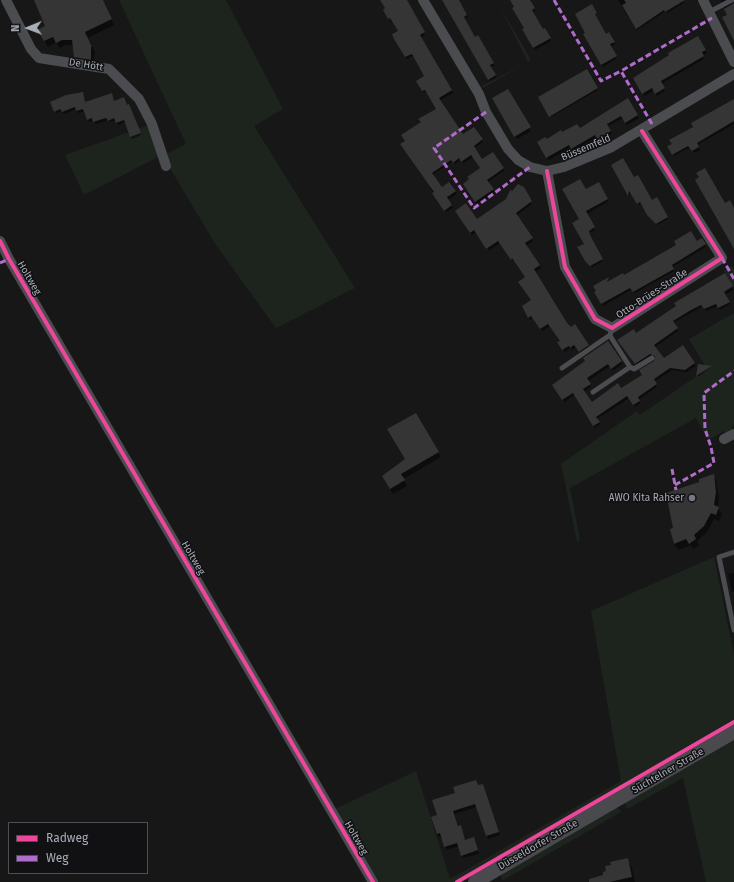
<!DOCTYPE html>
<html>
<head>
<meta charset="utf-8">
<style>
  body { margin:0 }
  #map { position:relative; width:734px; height:882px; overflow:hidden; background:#171717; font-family:"Fira Sans",sans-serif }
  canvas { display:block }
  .legend { position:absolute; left:8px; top:822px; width:140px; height:52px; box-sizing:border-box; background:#111113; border:1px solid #4d4f55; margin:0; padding:5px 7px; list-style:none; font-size:12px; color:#a8adb8 }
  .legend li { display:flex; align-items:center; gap:8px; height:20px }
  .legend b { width:20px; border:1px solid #4d4f55 }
  .north { position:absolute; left:8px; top:8px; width:40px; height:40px; -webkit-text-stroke:3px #111113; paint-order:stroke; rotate:269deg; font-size:11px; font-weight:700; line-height:16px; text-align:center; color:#a8adb8 }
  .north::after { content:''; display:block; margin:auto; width:14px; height:18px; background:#a8adb8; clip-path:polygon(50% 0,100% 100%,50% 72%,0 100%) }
</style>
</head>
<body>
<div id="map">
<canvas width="734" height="882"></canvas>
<ul class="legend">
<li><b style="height:5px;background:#ed469a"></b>Radweg</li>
<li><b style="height:5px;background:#b06ccc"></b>Weg</li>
</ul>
<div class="north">N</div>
</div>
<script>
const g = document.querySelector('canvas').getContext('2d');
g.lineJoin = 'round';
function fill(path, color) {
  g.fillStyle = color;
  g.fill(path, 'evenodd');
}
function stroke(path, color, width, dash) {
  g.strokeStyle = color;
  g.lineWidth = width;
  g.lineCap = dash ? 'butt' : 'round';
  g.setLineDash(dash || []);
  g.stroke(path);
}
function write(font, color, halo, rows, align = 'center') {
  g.font = font + ' "Fira Sans",sans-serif';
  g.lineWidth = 3;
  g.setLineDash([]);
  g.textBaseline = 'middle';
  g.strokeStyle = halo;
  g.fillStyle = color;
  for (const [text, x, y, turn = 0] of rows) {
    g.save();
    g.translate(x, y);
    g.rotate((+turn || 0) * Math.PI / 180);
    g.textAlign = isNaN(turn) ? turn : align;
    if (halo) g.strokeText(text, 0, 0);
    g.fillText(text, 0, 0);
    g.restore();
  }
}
fill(new Path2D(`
  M 119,0 L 226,0 L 283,109 L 254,126 L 355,288 L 276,328 L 216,245 L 171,170 L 166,154 L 186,144 Z
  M 498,3 L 531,60 L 528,62 L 483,88 L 482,86 L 528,62 Z
  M 149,125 L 160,156 L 84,195 L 65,155 Z
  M 732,266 L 734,270 L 734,288 L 724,271 Z
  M 734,313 L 734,425 L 731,427 L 733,430 L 726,434 L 724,431 L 708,440 L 696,418 L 570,488 L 580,540 L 577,542 L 561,464 L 637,411 L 640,415 L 707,369 L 689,339 Z
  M 714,557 L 734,655 L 734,727 L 463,882 L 375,882 L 335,809 L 416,771 L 450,879 L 621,781 L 591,611 Z
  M 734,740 L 734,882 L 706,882 L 683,778 L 627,809 L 625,803 Z
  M 618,807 L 621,812 L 502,881 L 501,874 Z`), '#1d241e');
fill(new Path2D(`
  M 35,0 L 103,0 L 114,25 L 88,38 L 95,52 L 93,65 L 79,62 L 75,57 L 74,46 L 66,45 L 60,48 L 56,42 L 48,47 L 39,30 L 47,26 Z
  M 389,0 L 406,0 L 425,35 L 421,38 L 453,93 L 439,101 L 463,136 L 474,128 L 483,142 L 474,148 L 482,161 L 493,153 L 505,170 L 488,182 L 494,192 L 477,204 L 464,184 L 481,169 L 473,157 L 463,163 L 461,160 L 455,164 L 453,161 L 432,175 L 441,188 L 449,183 L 457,194 L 448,200 L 453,208 L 446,212 L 435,196 L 406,141 L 422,123 L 438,110 L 427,91 L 424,93 L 417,81 L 426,76 L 414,55 L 407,59 L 395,39 L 399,32 L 385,12 Z
  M 443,0 L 458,0 L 468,17 L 464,19 L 475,38 L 477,37 L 494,66 L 490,67 L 496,77 L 490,81 Z
  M 511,0 L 532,0 L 530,2 L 535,11 L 532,13 L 551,41 L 535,50 L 523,29 L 525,28 Z
  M 618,0 L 682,0 L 684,3 L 667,13 L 666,11 L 637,30 Z
  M 721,0 L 734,0 L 734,39 L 724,18 L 728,14 Z
  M 591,6 L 605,35 L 609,33 L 615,44 L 611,47 L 617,58 L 603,67 L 585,34 L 587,33 Z
  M 698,37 L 707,53 L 703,56 L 704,59 L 661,84 L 665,91 L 657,96 L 654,90 L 645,96 L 635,79 Z
  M 587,70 L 598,90 L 551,117 L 539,98 Z
  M 508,90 L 531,131 L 517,139 L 493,98 Z
  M 113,96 L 114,102 L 130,107 L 141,135 L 132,139 L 125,122 L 118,125 L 116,120 L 110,122 L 108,120 L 96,124 L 94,120 L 89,122 L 85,111 L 78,113 L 76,109 L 64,114 L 62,111 L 56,113 L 51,103 L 85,103 Z
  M 628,99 L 639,118 L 627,125 L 623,118 L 608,126 L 612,133 L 600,141 L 597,137 L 573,151 L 571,147 L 549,160 L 538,142 L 579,129 Z
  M 734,100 L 734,124 L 697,145 L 700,150 L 694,153 L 690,147 L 674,156 L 669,147 Z
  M 612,165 L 634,179 L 652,201 L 656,199 L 668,219 L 657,225 L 650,217 L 642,203 L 639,205 L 631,191 L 629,196 Z
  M 598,183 L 609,201 L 587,214 L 595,230 L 589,233 L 590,239 L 603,261 L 592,267 L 579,248 L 586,244 L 580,220 L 586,191 Z
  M 525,190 L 532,204 L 516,216 L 533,241 L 526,246 L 541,268 L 535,272 L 567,324 L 571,328 L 575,326 L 590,348 L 581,354 L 576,347 L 572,350 L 571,347 L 565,352 L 559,343 L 561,341 L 550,326 L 543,331 L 533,318 L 530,320 L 523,307 L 532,301 L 526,277 L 515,260 L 513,261 L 500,243 L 489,251 L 476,232 L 472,235 L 456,211 L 477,221 L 507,200 L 512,192 Z
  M 701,239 L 706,247 L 672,267 L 674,271 L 635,293 L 632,289 L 603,306 L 595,292 L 608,278 L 608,282 L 624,277 L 678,245 L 697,242 Z
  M 725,275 L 734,290 L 724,295 L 730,304 L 720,310 L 718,306 L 706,311 L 703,306 L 673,323 L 678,331 L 655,347 L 663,359 L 682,346 L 696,366 L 687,372 L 672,370 L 654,382 L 657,387 L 638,400 L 641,403 L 635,407 L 629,398 L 597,419 L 600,424 L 595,428 L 575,394 L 565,402 L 553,385 L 587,362 L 608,342 L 622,364 L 613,371 L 610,366 L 588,381 L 591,387 L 584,392 L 591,403 L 643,376 L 657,360 L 656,357 L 653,356 L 637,366 L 620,342 L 636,335 Z
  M 699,365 L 711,367 L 698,377 Z
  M 415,414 L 441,457 L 403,479 L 407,486 L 393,494 L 383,476 L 406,459 Z
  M 713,475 L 716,481 L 719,498 L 718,508 L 722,514 L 719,521 L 714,519 L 707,532 L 697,541 L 699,545 L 693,549 L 691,545 L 678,550 L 674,544 L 671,530 L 674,528 L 700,482 Z
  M 734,573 L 734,592 L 732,592 L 728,574 Z
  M 483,785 L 500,835 L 488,839 L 477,807 L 454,814 L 465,841 L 475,842 L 479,854 L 463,858 L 459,846 L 447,850 L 442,837 L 439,837 L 437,834 L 432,818 L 438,816 L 478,786 Z
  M 627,859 L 632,868 L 635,882 L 601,882 L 612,866 Z`), '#0007');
fill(new Path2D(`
  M 34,0 L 103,0 L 112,19 L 85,32 L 92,47 L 91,47 L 91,60 L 74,57 L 72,40 L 62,40 L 56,43 L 53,37 L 44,41 L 37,30 L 45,26 Z
  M 380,0 L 407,0 L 425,32 L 420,35 L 452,90 L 439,98 L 463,134 L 474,127 L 483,139 L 474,146 L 482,159 L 493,152 L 504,168 L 487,180 L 494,189 L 475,202 L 463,184 L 469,179 L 467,177 L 480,168 L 471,155 L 461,162 L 459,158 L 453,163 L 451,160 L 432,173 L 442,187 L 449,182 L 456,191 L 447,197 L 452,205 L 444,211 L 432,193 L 434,192 L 400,144 L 405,141 L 401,135 L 421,122 L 418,119 L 436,109 L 425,90 L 422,91 L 416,81 L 424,76 L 412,54 L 405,57 L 394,39 L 392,34 L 398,31 L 390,18 L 388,19 L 383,10 L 385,8 Z
  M 442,0 L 459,0 L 467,15 L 464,17 L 475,37 L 478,35 L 494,63 L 490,65 L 496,75 L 488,80 Z
  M 510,0 L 530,0 L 535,8 L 532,10 L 543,29 L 545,28 L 551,38 L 533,48 L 522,29 L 524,28 L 512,8 L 514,7 Z
  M 624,0 L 685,0 L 665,12 L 664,10 L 636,29 L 622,5 L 626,3 Z
  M 734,3 L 734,41 L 722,17 L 727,15 L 724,9 Z
  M 592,4 L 597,13 L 595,14 L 606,34 L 609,32 L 615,42 L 610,44 L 617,56 L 601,65 L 583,34 L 585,33 L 575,14 Z
  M 698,36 L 706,50 L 702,52 L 704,56 L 661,81 L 665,88 L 655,94 L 652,88 L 642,94 L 633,78 L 669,55 L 668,53 Z
  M 587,69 L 598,88 L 549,117 L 538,97 Z
  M 508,89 L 531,127 L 514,137 L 492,98 Z
  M 83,92 L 85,102 L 112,93 L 114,101 L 124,97 L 127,105 L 129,104 L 141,133 L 130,137 L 124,120 L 116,123 L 114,118 L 108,121 L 106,118 L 93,122 L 92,118 L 87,120 L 83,109 L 76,111 L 75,107 L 62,112 L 60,109 L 54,112 L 50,102 L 66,95 Z
  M 628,98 L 638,115 L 625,123 L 621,116 L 607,124 L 611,131 L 597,139 L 595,135 L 571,149 L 569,145 L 546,158 L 537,142 L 545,137 L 547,139 L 561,130 L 562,132 L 577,124 L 580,128 Z
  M 734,99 L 734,121 L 697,143 L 699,147 L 692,151 L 688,146 L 672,155 L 667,146 L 672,144 L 669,140 L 693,127 L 691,123 Z
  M 623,158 L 634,177 L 638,175 L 652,200 L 657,197 L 668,217 L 656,224 L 647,215 L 640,202 L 637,204 L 629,191 L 628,196 L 611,165 Z
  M 705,168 L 725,203 L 730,200 L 734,208 L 734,249 L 695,180 L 699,177 L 696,173 Z
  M 580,179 L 586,189 L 599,182 L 608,199 L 586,211 L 595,227 L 589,231 L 590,235 L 603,259 L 590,266 L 585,261 L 577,247 L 584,244 L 572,223 L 579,219 L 562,189 Z
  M 518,184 L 524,187 L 532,201 L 516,213 L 533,238 L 525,243 L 540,265 L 534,269 L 567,323 L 571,327 L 575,324 L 589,345 L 579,352 L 574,345 L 570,348 L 569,346 L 562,350 L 557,342 L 560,341 L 548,324 L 540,329 L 531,316 L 528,318 L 522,306 L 531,300 L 518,282 L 525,277 L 512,258 L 511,260 L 498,241 L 486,249 L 474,230 L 470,233 L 455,211 L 466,203 L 477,219 L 506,199 L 510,190 L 512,191 Z
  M 691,231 L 697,241 L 702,238 L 706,244 L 672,265 L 674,269 L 633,292 L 630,288 L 601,304 L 594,292 L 596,291 L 593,286 L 609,277 L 607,282 L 623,273 L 624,275 L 676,245 L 674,241 Z
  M 725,273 L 733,286 L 724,292 L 730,302 L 718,308 L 716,304 L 704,309 L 701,305 L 691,310 L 673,321 L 678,328 L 654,345 L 664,358 L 683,345 L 695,363 L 685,370 L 670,368 L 654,379 L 657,384 L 638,397 L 640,401 L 633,405 L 627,396 L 596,417 L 600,422 L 593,426 L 573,393 L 562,400 L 552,385 L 585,361 L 583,358 L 608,341 L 622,361 L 611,369 L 608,364 L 587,378 L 591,384 L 583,389 L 592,402 L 618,383 L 621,388 L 642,375 L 639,370 L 654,361 L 655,356 L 650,354 L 635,364 L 617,340 L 634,329 L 636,333 L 676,306 L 674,303 Z
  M 698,364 L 712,366 L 696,376 Z
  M 416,413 L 439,452 L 401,474 L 405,480 L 390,489 L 382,476 L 405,459 L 387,429 Z
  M 714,474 L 716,492 L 714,505 L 719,507 L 716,515 L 711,513 L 704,526 L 694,535 L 696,539 L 689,544 L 686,539 L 674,544 L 670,529 L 673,528 L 666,493 L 699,482 L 699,479 Z
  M 476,780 L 478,785 L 483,784 L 499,832 L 486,836 L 475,804 L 453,811 L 458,826 L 461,825 L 465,840 L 474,837 L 478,850 L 461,856 L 457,843 L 444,847 L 440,833 L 437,834 L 431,817 L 437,815 L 432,800 L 455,793 L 453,787 Z
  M 628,858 L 632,877 L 609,882 L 589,882 L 589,879 L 603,875 L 603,872 L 606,871 L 605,866 L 611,865 L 610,862 Z`), '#353536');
stroke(new Path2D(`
  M 709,12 L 732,0
  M 630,367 L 634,369 L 652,358
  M 562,368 L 610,335
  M 593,392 L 630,367 L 612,339 L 610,335 L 612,328
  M 734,552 L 719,557 L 734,630`), '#4b4c50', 5);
stroke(new Path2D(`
  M 6,0 L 31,49 L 39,58 L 109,69 L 139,99 L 152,124 L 166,166
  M 423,0 L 479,94 L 486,112 L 508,149 L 518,160 L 530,167 L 547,171 L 564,167 L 610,148 L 734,74
  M 703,0 L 734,62
  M 547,171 L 565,267 L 595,319 L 612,328 L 722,258 L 642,131
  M 0,241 L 9,259 L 373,882
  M 724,439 L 734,434`), '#4b4c50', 10);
stroke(new Path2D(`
  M 475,882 L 734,732`), '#4a4a4e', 14);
stroke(new Path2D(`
  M 554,0 L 601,81 L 621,71
  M 486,112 L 434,148 L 474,208 L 530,167
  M 652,124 L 621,71 L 712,18
  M 722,258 L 734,279
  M 0,263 L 9,259
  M 672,469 L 676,490
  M 675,485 L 714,463 L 711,447 L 705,429 L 704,393 L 734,371`), '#b06ccc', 3, [6, 3]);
stroke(new Path2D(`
  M 547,171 L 565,267 L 595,319 L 612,328 L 722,258 L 642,131
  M 0,241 L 9,259 L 373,882
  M 457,882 L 734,722`), '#ed469a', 4);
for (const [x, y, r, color] of [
  [692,498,4,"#757880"]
]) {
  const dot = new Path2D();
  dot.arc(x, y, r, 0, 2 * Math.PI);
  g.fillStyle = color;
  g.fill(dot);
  stroke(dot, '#111113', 1.5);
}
write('10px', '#a8adb8', '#111113', [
  ["De Hött",86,65,9],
  ["Büssemfeld",586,148,-23],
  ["Holtweg",29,278,60],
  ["Otto-Brües-Straße",652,294,-33],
  ["Holtweg",193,558,60],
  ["Süchtelner Straße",668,771,-30],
  ["Holtweg",356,838,60],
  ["Düsseldorfer Straße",538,845,-30]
]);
write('10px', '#a8adb8', '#111113', [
  ["AWO Kita Rahser",684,498]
], 'right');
</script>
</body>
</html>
